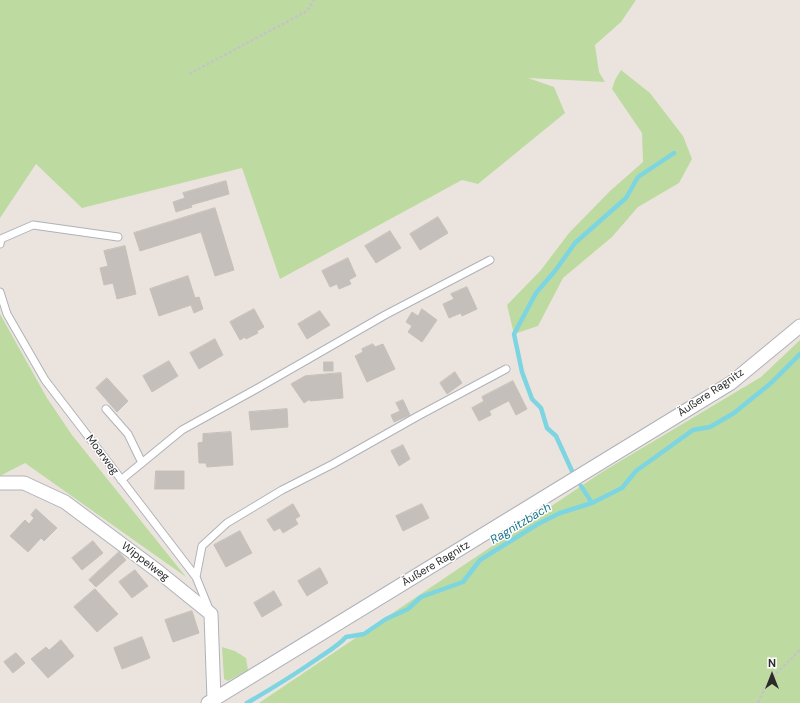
<!DOCTYPE html>
<html>
<head>
<meta charset="utf-8">
<style>
  body { margin:0 }
  #map { position:relative; width:800px; height:703px; overflow:hidden; background:#ebe4de; font-family:"DM Sans",sans-serif }
  canvas { display:block }
  .north { position:absolute; left:752px; top:655px; width:40px; height:40px; -webkit-text-stroke:3px #fff; paint-order:stroke; rotate:0deg; font-size:11px; font-weight:700; line-height:16px; text-align:center; color:#2b2b2b }
  .north::after { content:''; display:block; margin:auto; width:14px; height:18px; background:#2b2b2b; clip-path:polygon(50% 0,100% 100%,50% 72%,0 100%) }
</style>
</head>
<body>
<div id="map">
<canvas width="800" height="703"></canvas>
<div class="north">N</div>
</div>
<script>
const g = document.querySelector('canvas').getContext('2d');
g.lineJoin = 'round';
function fill(path, color) {
  g.fillStyle = color;
  g.fill(path, 'evenodd');
}
function stroke(path, color, width, dash) {
  g.strokeStyle = color;
  g.lineWidth = width;
  g.lineCap = dash ? 'butt' : 'round';
  g.setLineDash(dash || []);
  g.stroke(path);
}
function write(font, color, halo, rows, align = 'center') {
  g.font = font + ' "DM Sans",sans-serif';
  g.lineWidth = 3;
  g.setLineDash([]);
  g.textBaseline = 'middle';
  g.strokeStyle = halo;
  g.fillStyle = color;
  for (const [text, x, y, turn = 0] of rows) {
    g.save();
    g.translate(x, y);
    g.rotate((+turn || 0) * Math.PI / 180);
    g.textAlign = isNaN(turn) ? turn : align;
    if (halo) g.strokeText(text, 0, 0);
    g.fillText(text, 0, 0);
    g.restore();
  }
}
fill(new Path2D(`
  M 0,0 L 636,0 L 621,22 L 595,45 L 599,72 L 605,82 L 528,78 L 554,87 L 565,113 L 478,184 L 462,180 L 280,279 L 242,168 L 82,208 L 36,164 L 0,218 Z
  M 621,70 L 650,93 L 683,136 L 692,159 L 679,183 L 638,207 L 612,237 L 563,278 L 538,326 L 514,334 L 507,305 L 541,270 L 569,233 L 610,191 L 643,162 L 642,133 L 612,89 L 615,80 Z
  M 0,314 L 47,398 L 72,435 L 186,577 L 25,463 L 0,476 Z
  M 800,340 L 800,703 L 259,703 L 602,472 L 761,377 Z
  M 222,647 L 235,651 L 246,658 L 248,670 L 228,681 L 224,679 Z`), '#bddba1');
stroke(new Path2D(`
  M 572,471 L 556,436 L 547,428 L 541,408 L 532,399 L 522,372 L 514,334 L 536,293 L 555,271 L 575,243 L 626,198 L 638,177 L 674,153
  M 581,486 L 592,503
  M 247,703 C 271,689 294,675 317,659 C 327,652 338,646 346,637 L 364,634 L 386,619 L 408,609 L 421,597 L 463,582 L 480,560 L 538,524 L 560,513 L 592,503 L 622,488 L 636,471 L 693,430 L 710,427 L 734,413 L 771,383 L 800,354`), '#7dd5e1', 4.5);
const building = new Path2D(`
  M 226,181 L 229,194 L 191,205 L 192,207 L 176,212 L 173,202 L 185,198 L 183,193 Z
  M 215,208 L 234,270 L 215,276 L 201,232 L 140,251 L 134,233 Z
  M 438,217 L 448,233 L 420,250 L 410,234 Z
  M 390,231 L 401,248 L 376,263 L 365,246 Z
  M 125,246 L 136,294 L 117,299 L 113,283 L 104,285 L 100,268 L 108,266 L 104,251 Z
  M 348,258 L 356,276 L 349,280 L 351,284 L 339,289 L 337,284 L 330,287 L 322,271 Z
  M 188,276 L 195,298 L 199,297 L 203,309 L 194,313 L 191,305 L 159,316 L 150,289 Z
  M 467,287 L 477,309 L 462,316 L 461,313 L 449,318 L 443,304 L 454,299 L 451,294 Z
  M 254,309 L 264,327 L 257,331 L 258,333 L 246,339 L 245,337 L 240,340 L 230,322 Z
  M 422,309 L 437,320 L 422,342 L 408,332 L 412,326 L 406,322 L 412,312 L 418,316 Z
  M 320,311 L 330,325 L 307,339 L 298,324 Z
  M 215,339 L 223,355 L 199,369 L 190,353 Z
  M 373,344 L 375,347 L 383,344 L 395,369 L 367,382 L 355,356 L 363,352 L 362,349 Z
  M 169,361 L 178,376 L 152,392 L 143,376 Z
  M 324,362 L 333,362 L 333,371 L 324,371 Z
  M 455,372 L 462,383 L 447,394 L 440,383 Z
  M 341,373 L 343,398 L 310,401 L 310,399 L 304,403 L 291,384 L 305,376 Z
  M 107,378 L 128,401 L 117,412 L 96,388 Z
  M 513,381 L 520,395 L 489,411 L 482,397 Z
  M 520,395 L 527,409 L 516,415 L 509,401 Z
  M 403,400 L 410,415 L 394,422 L 391,415 L 400,411 L 396,403 Z
  M 485,401 L 491,415 L 479,421 L 472,408 Z
  M 287,409 L 288,427 L 251,430 L 249,412 Z
  M 231,432 L 233,465 L 207,467 L 206,463 L 199,463 L 198,443 L 203,442 L 203,434 Z
  M 403,445 L 410,459 L 399,466 L 391,451 Z
  M 156,471 L 184,471 L 184,489 L 155,489 Z
  M 293,504 L 300,516 L 295,519 L 298,524 L 283,533 L 280,528 L 274,531 L 267,520 Z
  M 422,504 L 429,518 L 403,531 L 396,516 Z
  M 36,509 L 57,528 L 44,541 L 41,538 L 28,552 L 10,536 L 25,520 L 29,524 L 34,518 L 31,515 Z
  M 240,531 L 252,553 L 226,567 L 214,545 Z
  M 93,541 L 103,553 L 82,570 L 72,558 Z
  M 119,552 L 126,560 L 96,587 L 89,580 Z
  M 320,568 L 328,583 L 307,596 L 298,581 Z
  M 135,570 L 148,586 L 132,598 L 119,582 Z
  M 95,589 L 118,614 L 97,632 L 74,607 Z
  M 274,591 L 282,605 L 262,617 L 254,603 Z
  M 192,611 L 199,633 L 173,642 L 165,620 Z
  M 142,637 L 150,658 L 122,669 L 114,648 Z
  M 61,640 L 74,656 L 48,678 L 31,659 L 46,647 L 49,650 Z
  M 16,653 L 25,663 L 13,673 L 4,662 Z`);
fill(building, '#c4bfba');
stroke(building, '#c6bfb8', 1);
const service = new Path2D(`
  M 0,244 L 1,239 L 33,225 L 118,237
  M 0,292 L 7,314 L 45,380 L 196,577 L 209,609
  M 106,409 L 128,434 L 142,463
  M 121,480 L 182,430 L 258,388 L 385,315 L 490,260
  M 196,577 L 202,546 L 227,523 L 282,490 L 333,464 L 418,416 L 506,369`);
const minor = new Path2D(`
  M 0,483 L 24,483 L 65,502 L 159,572 L 211,614 L 214,700
  M 208,703 L 731,383 L 800,326`);
stroke(service, '#afb2ba', 9);
stroke(minor, '#afb2ba', 15);
stroke(new Path2D(`
  M 189,74 L 307,11 L 314,0
  M 758,703 C 769,676 781,670 800,650`), '#c4c4c4', 2.5, [3, 2]);
stroke(service, '#fff', 7);
stroke(minor, '#fff', 13);
write('11px', '#2b2b2b', '#fff', [
  ["Äußere Ragnitz",711,393,-34],
  ["Moarweg",102,455,53],
  ["Wippelweg",145,562,37],
  ["Äußere Ragnitz",436,564,-31]
]);
write('italic 12px', '#1c768d', '#fff', [
  ["Ragnitzbach",521,524,-31]
]);
</script>
</body>
</html>
